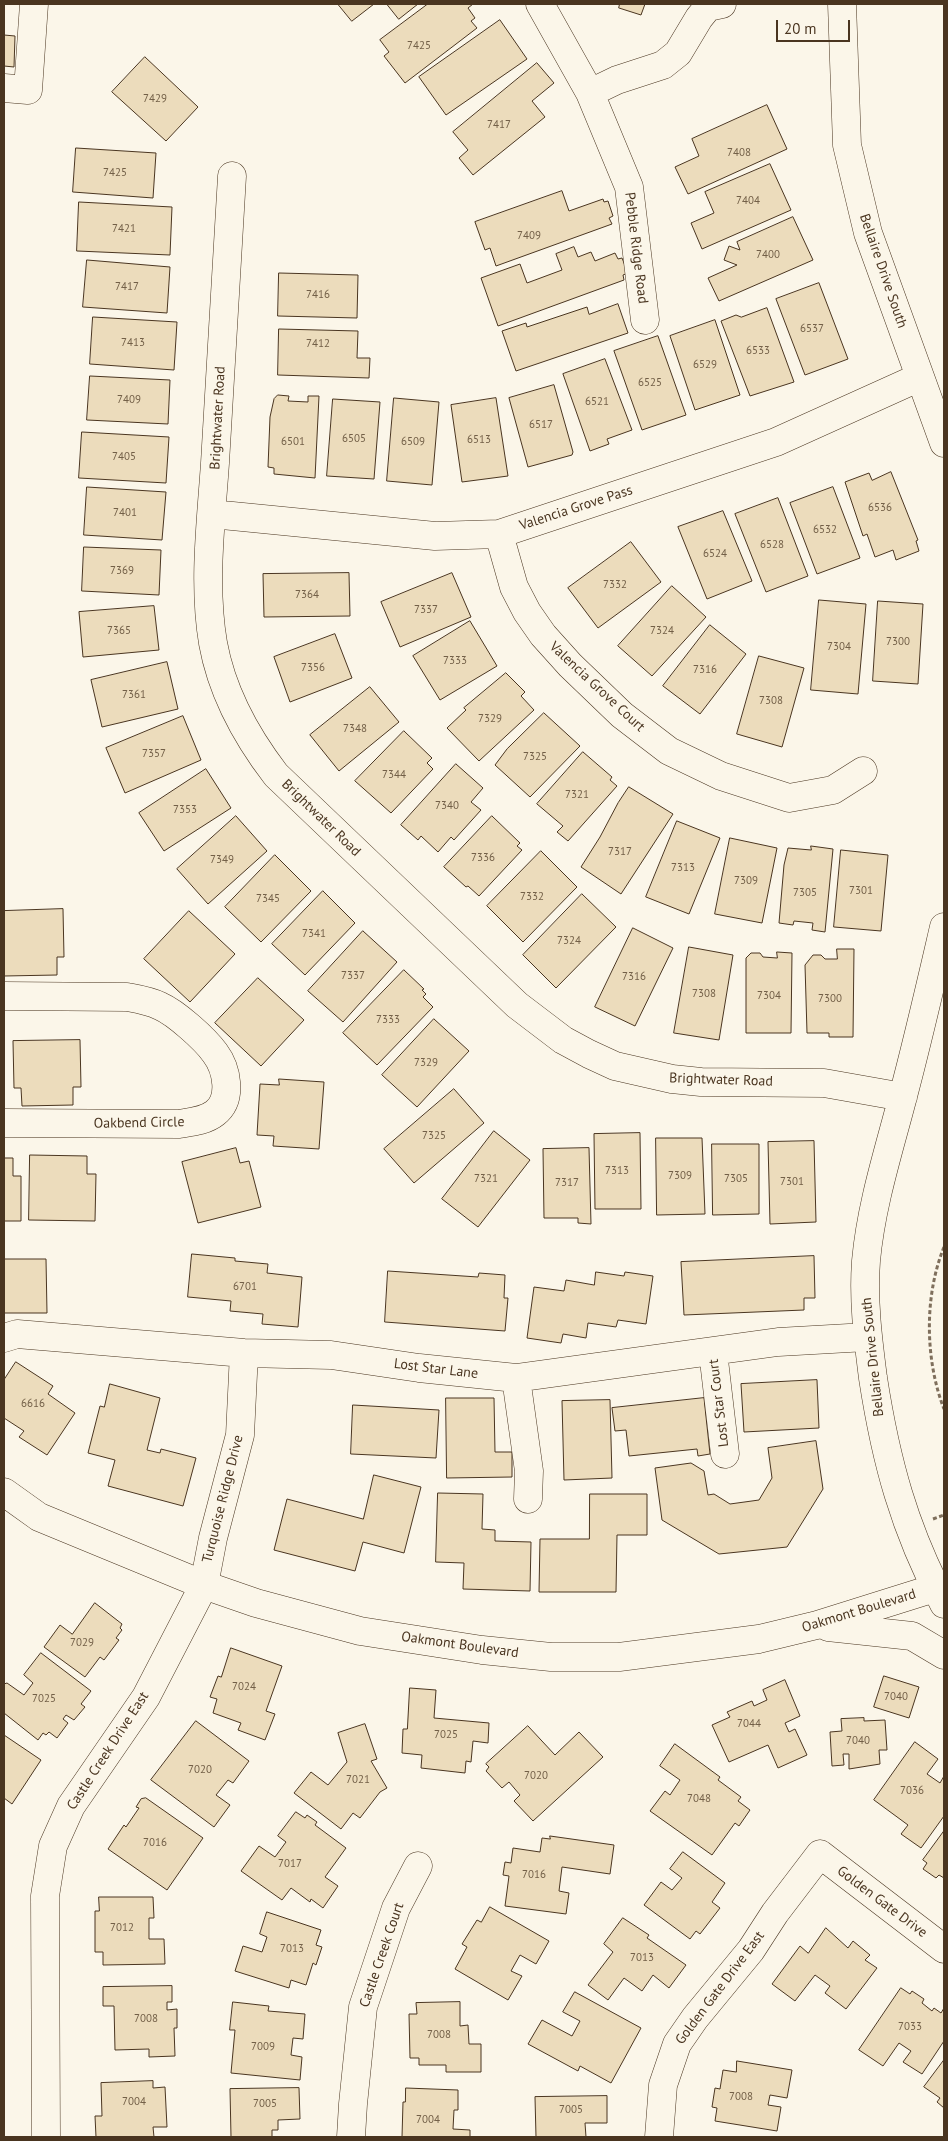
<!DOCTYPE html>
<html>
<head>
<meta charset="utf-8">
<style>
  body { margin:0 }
  #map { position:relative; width:948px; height:2141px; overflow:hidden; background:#fbf6e9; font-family:"PT Sans",sans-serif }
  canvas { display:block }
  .frame { position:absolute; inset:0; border:5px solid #4a3520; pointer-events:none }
  .scale { position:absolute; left:776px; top:20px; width:74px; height:22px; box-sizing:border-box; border:2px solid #4a3520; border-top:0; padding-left:6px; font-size:15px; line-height:18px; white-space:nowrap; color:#4a3520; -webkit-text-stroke:4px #fbf6e9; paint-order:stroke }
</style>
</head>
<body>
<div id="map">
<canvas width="948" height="2141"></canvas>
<div class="frame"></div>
<div class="scale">20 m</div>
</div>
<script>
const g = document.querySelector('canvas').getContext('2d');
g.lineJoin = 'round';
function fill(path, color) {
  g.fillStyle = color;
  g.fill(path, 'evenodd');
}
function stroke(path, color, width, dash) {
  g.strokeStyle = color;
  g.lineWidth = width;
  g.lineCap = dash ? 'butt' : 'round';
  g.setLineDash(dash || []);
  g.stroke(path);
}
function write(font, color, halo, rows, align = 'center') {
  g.font = font + ' "PT Sans",sans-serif';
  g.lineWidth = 4;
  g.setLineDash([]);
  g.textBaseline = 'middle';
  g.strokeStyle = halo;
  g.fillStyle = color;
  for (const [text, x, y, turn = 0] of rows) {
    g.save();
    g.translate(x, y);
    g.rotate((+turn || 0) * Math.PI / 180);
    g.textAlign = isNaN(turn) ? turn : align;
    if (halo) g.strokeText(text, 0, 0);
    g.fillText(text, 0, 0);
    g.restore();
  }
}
const building = new Path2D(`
  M 338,4 L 374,4 L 352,21 Z
  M 387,4 L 418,4 L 399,19 Z
  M 428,4 L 473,4 L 468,8 L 475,18 L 471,21 L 477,28 L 405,83 L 384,56 L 389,52 L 380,40 Z
  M 620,4 L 645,4 L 641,15 L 619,8 Z
  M 500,20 L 527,59 L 446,115 L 419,77 Z
  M 4,35 L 15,36 L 14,67 L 4,66 Z
  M 145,57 L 198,107 L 166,141 L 112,92 Z
  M 537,63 L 554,83 L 532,101 L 545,117 L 473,175 L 459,158 L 468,150 L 453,132 Z
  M 767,105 L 787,149 L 688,194 L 675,167 L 699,156 L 692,139 Z
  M 76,148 L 156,153 L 153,198 L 73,192 Z
  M 770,164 L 791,210 L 702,249 L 691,223 L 714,213 L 705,192 Z
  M 562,191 L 569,211 L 603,199 L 604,202 L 608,201 L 613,216 L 609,218 L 612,224 L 496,266 L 490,248 L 485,250 L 475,222 Z
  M 79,202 L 172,207 L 170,255 L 77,251 Z
  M 793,217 L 813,260 L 719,301 L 708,278 L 737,265 L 724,260 L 729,246 L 740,250 L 737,242 Z
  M 574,247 L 578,257 L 591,252 L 595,261 L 615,253 L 618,259 L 622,258 L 628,273 L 623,275 L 624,280 L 498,326 L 481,278 L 520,264 L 527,283 L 562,270 L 556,254 Z
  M 87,260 L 170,267 L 167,313 L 83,307 Z
  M 279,273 L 358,275 L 357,318 L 278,316 Z
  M 819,283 L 848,359 L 805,375 L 776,299 Z
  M 618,304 L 628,333 L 516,371 L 502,331 L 526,323 L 527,327 L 587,307 L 589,314 Z
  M 767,308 L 794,382 L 750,396 L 721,321 L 736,315 L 741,317 Z
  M 93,317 L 177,322 L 174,370 L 90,364 Z
  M 715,320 L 740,395 L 695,410 L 670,336 Z
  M 279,329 L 358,331 L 357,358 L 370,358 L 369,378 L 278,375 Z
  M 658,336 L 686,415 L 642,430 L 614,351 Z
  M 605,359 L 632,430 L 607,439 L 609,444 L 590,451 L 563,374 Z
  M 90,376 L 170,380 L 168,424 L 87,420 Z
  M 554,385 L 573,452 L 572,455 L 528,467 L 509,398 Z
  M 278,395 L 289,396 L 288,401 L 308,402 L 308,396 L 319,396 L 315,478 L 274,474 L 274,468 L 268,467 L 270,417 L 274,399 Z
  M 394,398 L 439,402 L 432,485 L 387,481 Z
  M 496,398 L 508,476 L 462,482 L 451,405 Z
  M 333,399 L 380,402 L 374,479 L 327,476 Z
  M 82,432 L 169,437 L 166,483 L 79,478 Z
  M 891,472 L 918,540 L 916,541 L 919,551 L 896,560 L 893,550 L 875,557 L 867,534 L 863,536 L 845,482 L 869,473 L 872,480 Z
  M 87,487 L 166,492 L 162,540 L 84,535 Z
  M 833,487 L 860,558 L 817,574 L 790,503 Z
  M 778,498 L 808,576 L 766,592 L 735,514 Z
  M 723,511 L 752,581 L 707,599 L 678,527 Z
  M 631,542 L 661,582 L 598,628 L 568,588 Z
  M 84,547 L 161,550 L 159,595 L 82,591 Z
  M 349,573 L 350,616 L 264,617 L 263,574 Z
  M 452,573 L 471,617 L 400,647 L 381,602 Z
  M 672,586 L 706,617 L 652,676 L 618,646 Z
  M 819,600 L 866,604 L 858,694 L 811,690 Z
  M 878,601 L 923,604 L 918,684 L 873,681 Z
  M 154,606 L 159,650 L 83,657 L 79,612 Z
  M 470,621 L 497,666 L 440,700 L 413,656 Z
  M 710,625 L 746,654 L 700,714 L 663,686 Z
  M 335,634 L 352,678 L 290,702 L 274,657 Z
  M 759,656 L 804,668 L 782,747 L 737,734 Z
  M 167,662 L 178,709 L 102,727 L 91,680 Z
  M 506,673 L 525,692 L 521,696 L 534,710 L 479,761 L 447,728 L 466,710 L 464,708 Z
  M 370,687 L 399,722 L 339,771 L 310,735 Z
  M 544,713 L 580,746 L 530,797 L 495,765 L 507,749 Z
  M 183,716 L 201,760 L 125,793 L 106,748 Z
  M 404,731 L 432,758 L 427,763 L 433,769 L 391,813 L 355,781 Z
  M 583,752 L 612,777 L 610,780 L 617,786 L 568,841 L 557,832 L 563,826 L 537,804 Z
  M 456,764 L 483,788 L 471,802 L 481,810 L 454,840 L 451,837 L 438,852 L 421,836 L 418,840 L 401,825 Z
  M 206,769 L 231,808 L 164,851 L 139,813 Z
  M 629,787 L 673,814 L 621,894 L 581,867 L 600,837 L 618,803 Z
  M 236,816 L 267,851 L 208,904 L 177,869 Z
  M 492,816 L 520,843 L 517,846 L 522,850 L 479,896 L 468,886 L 466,887 L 444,867 Z
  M 677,821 L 720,838 L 689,914 L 646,897 Z
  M 730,838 L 777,848 L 762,923 L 715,914 Z
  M 811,846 L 833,849 L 825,932 L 812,930 L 813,923 L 794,921 L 793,925 L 779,923 L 784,865 L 788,848 L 811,850 Z
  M 841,850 L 888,855 L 881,931 L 834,927 Z
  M 541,851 L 577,887 L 523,942 L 487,906 Z
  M 275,855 L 311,891 L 261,942 L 225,907 Z
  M 323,891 L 355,923 L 305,975 L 272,944 Z
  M 582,894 L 616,927 L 556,988 L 523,955 Z
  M 63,909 L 64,957 L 57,957 L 57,975 L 4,976 L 4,911 Z
  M 189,911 L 235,954 L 190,1002 L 144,959 Z
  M 633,928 L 673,948 L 635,1026 L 595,1007 Z
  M 363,931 L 397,962 L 343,1022 L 308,991 Z
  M 689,947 L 733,955 L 719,1040 L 674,1033 Z
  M 837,949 L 854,949 L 853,1037 L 829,1037 L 829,1033 L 807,1033 L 805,965 L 813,955 L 821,955 L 825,959 L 837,959 Z
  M 777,952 L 792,953 L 791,1033 L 746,1033 L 746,958 L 751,953 L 760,953 L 763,957 L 777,958 Z
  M 404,970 L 424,989 L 422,990 L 426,994 L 423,997 L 433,1007 L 377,1065 L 343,1033 Z
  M 258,978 L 304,1020 L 261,1066 L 215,1023 Z
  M 434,1019 L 469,1051 L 417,1107 L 382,1075 Z
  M 80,1040 L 81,1087 L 73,1087 L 73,1105 L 22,1106 L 21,1088 L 14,1088 L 13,1041 Z
  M 279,1079 L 324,1082 L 319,1149 L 273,1146 L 274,1136 L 257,1135 L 260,1084 L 279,1085 Z
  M 454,1089 L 484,1123 L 414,1183 L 384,1149 Z
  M 494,1131 L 530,1160 L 478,1227 L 442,1199 Z
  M 640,1133 L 641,1209 L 595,1209 L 594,1134 Z
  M 656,1138 L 702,1138 L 705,1214 L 657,1215 Z
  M 814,1141 L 816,1222 L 770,1224 L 768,1142 Z
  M 712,1144 L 759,1144 L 759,1214 L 713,1215 Z
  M 236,1148 L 240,1163 L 249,1161 L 261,1207 L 198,1223 L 182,1162 Z
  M 589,1148 L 591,1224 L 578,1223 L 578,1218 L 544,1218 L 543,1149 Z
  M 30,1155 L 87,1156 L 87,1174 L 96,1174 L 95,1221 L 29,1220 Z
  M 4,1158 L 13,1158 L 13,1176 L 21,1176 L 21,1221 L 4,1221 Z
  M 192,1254 L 235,1258 L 235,1261 L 268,1264 L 267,1273 L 302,1277 L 298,1327 L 262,1324 L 263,1314 L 230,1311 L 231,1301 L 188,1297 Z
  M 814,1256 L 815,1298 L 804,1298 L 804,1310 L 684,1315 L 681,1262 Z
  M 4,1259 L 46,1259 L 47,1313 L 4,1313 Z
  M 388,1271 L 478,1277 L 479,1273 L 505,1275 L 504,1298 L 508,1298 L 505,1331 L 385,1322 Z
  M 596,1272 L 624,1276 L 625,1272 L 653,1276 L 646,1324 L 618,1320 L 616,1327 L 588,1323 L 586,1338 L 563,1334 L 561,1343 L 527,1338 L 534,1287 L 564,1291 L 566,1280 L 594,1285 Z
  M 16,1362 L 53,1386 L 48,1394 L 75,1413 L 47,1455 L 19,1437 L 24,1431 L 4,1418 L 4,1380 Z
  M 817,1380 L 819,1428 L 744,1432 L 741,1384 Z
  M 110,1384 L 160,1398 L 147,1450 L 160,1453 L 161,1449 L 196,1458 L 183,1506 L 108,1486 L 115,1460 L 88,1453 L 100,1406 L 104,1407 Z
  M 446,1398 L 494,1398 L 495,1452 L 512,1452 L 512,1477 L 447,1478 Z
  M 704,1398 L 710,1454 L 698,1456 L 697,1449 L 629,1456 L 626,1430 L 615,1431 L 612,1408 Z
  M 610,1400 L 612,1478 L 564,1480 L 562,1401 Z
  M 353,1405 L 439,1410 L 436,1458 L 351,1454 Z
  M 816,1441 L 823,1489 L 787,1547 L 719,1554 L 662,1520 L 655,1468 L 691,1463 L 704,1471 L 708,1495 L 714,1494 L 730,1504 L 759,1500 L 772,1478 L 768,1448 Z
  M 374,1475 L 421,1487 L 404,1553 L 363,1542 L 355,1571 L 274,1550 L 287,1499 L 363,1519 Z
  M 438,1493 L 483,1494 L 482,1529 L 495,1530 L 495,1541 L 531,1542 L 530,1591 L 463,1589 L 464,1563 L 436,1562 Z
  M 590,1494 L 647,1494 L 647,1535 L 617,1535 L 616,1592 L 539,1592 L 540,1539 L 589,1539 Z
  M 95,1603 L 122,1624 L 120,1628 L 122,1630 L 116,1638 L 119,1640 L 104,1660 L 100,1657 L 85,1677 L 44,1647 L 60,1625 L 72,1634 Z
  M 231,1648 L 282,1666 L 266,1711 L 275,1714 L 265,1740 L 238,1730 L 241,1723 L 213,1713 L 217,1699 L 210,1697 L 218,1676 L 221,1677 Z
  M 41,1653 L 91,1691 L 81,1704 L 85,1707 L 74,1720 L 66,1715 L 63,1719 L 68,1723 L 57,1738 L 49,1732 L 46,1735 L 43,1733 L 38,1740 L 4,1713 L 4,1684 L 7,1683 L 24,1695 L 33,1683 L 24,1675 Z
  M 884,1676 L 919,1687 L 909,1718 L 874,1707 Z
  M 785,1680 L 800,1716 L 785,1723 L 789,1732 L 795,1729 L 807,1755 L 778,1768 L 768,1745 L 729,1762 L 712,1725 L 730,1717 L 727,1712 L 752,1701 L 754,1706 L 767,1700 L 763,1690 Z
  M 410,1688 L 436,1690 L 434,1718 L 489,1723 L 488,1743 L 473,1741 L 471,1762 L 466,1761 L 465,1773 L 421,1768 L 422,1755 L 402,1753 L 403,1729 L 407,1729 Z
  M 864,1718 L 864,1721 L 885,1720 L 887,1750 L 879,1750 L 880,1764 L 849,1769 L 849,1754 L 843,1754 L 844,1765 L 832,1766 L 830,1732 L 842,1731 L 841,1719 Z
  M 196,1721 L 249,1761 L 233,1783 L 228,1780 L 216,1795 L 230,1805 L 214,1827 L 151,1780 Z
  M 365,1724 L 377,1759 L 371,1761 L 387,1788 L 380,1792 L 360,1818 L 353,1813 L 341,1829 L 294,1793 L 311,1772 L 328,1785 L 347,1762 L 338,1733 Z
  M 528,1726 L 555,1755 L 579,1732 L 603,1757 L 533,1821 L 514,1801 L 520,1795 L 509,1782 L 502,1788 L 486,1771 L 489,1767 L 486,1764 Z
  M 4,1735 L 41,1760 L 12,1804 L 4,1798 Z
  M 915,1742 L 938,1759 L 927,1774 L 940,1783 L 944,1776 L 944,1816 L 921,1848 L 901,1834 L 908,1825 L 874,1800 Z
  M 675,1744 L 720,1777 L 718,1780 L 741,1797 L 738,1801 L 750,1810 L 739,1826 L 735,1823 L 712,1855 L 650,1811 L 665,1791 L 670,1795 L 680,1780 L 660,1766 Z
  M 146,1798 L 203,1838 L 167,1890 L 108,1849 L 124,1825 L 126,1827 L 139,1808 L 136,1807 L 141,1799 Z
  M 296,1812 L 305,1818 L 307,1815 L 317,1822 L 315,1825 L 346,1848 L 325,1877 L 338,1886 L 323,1908 L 311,1899 L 310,1902 L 291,1888 L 282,1900 L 241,1871 L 259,1846 L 275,1857 L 286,1842 L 278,1836 Z
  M 944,1831 L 944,1878 L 939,1875 L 936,1878 L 923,1869 L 927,1863 L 923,1860 Z
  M 550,1836 L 614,1845 L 610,1874 L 562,1867 L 559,1891 L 569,1893 L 566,1914 L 505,1906 L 509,1876 L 503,1875 L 505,1862 L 511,1863 L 513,1848 L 540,1852 L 542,1838 L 550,1839 Z
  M 683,1852 L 725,1883 L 712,1902 L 720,1908 L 700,1934 L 696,1931 L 690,1939 L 644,1905 L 661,1882 L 672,1890 L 682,1878 L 670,1869 Z
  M 99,1897 L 153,1897 L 154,1918 L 149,1918 L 149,1939 L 164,1939 L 165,1964 L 103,1965 L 103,1952 L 95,1952 L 95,1911 L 99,1911 Z
  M 490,1907 L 549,1941 L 536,1964 L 520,1955 L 511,1971 L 522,1976 L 508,2000 L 455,1969 L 467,1947 L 462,1944 L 477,1920 L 481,1922 Z
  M 267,1912 L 321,1930 L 316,1945 L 322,1947 L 316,1965 L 313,1963 L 306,1985 L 291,1980 L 289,1988 L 235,1971 L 243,1946 L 262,1952 L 267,1937 L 260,1934 Z
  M 623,1918 L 649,1935 L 647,1938 L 686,1965 L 669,1988 L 653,1975 L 642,1991 L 624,1978 L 608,2000 L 588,1985 L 613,1952 L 604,1944 Z
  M 826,1928 L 848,1948 L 853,1941 L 870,1955 L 865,1960 L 877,1968 L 846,2009 L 825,1993 L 830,1986 L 815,1975 L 795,2001 L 772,1984 L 800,1946 L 808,1953 Z
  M 172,1986 L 172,2002 L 167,2002 L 167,2010 L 177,2009 L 177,2028 L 174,2028 L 175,2056 L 149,2057 L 149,2049 L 115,2050 L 114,2006 L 103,2006 L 103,1987 Z
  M 901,1988 L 910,1994 L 912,1991 L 924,1999 L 922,2003 L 932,2011 L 934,2008 L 941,2013 L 944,2008 L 944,2041 L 922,2074 L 903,2062 L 911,2051 L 899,2043 L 883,2066 L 859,2050 Z
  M 575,1992 L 641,2028 L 611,2083 L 580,2066 L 578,2071 L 528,2044 L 542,2020 L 572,2036 L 580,2021 L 563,2012 Z
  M 233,2002 L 269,2006 L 268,2011 L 305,2014 L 303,2039 L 293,2038 L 291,2055 L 302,2057 L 300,2080 L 231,2073 L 235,2030 L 230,2030 Z
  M 460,2002 L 460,2026 L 468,2025 L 469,2044 L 481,2044 L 481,2072 L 446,2072 L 446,2065 L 419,2065 L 419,2058 L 410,2058 L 409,2014 L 417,2014 L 416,2003 Z
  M 944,2060 L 944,2108 L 937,2102 L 940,2098 L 924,2087 Z
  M 737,2061 L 792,2070 L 787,2098 L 770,2095 L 768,2105 L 781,2107 L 777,2131 L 715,2121 L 717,2108 L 712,2107 L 715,2088 L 720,2089 L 723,2070 L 736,2072 Z
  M 153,2081 L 153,2088 L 165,2087 L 167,2127 L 153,2127 L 154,2137 L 96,2137 L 95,2116 L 102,2116 L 101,2083 Z
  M 299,2088 L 300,2119 L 278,2120 L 278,2130 L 272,2130 L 272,2137 L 231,2137 L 230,2089 Z
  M 406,2088 L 458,2090 L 458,2110 L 454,2110 L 453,2129 L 470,2130 L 470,2137 L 402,2137 L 403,2102 L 405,2102 Z
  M 607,2096 L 607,2123 L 585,2123 L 586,2137 L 536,2137 L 535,2097 Z`);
fill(building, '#ecdcbc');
stroke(building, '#4a3520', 1);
const minor = new Path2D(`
  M 540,4 L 590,93 L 629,187 L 645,320
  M 842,4 L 847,145 L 868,233 L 944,443
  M 4,88 L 28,90 L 34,4
  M 590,93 L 617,80 L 663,65 L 678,53 L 699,18 L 708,7 L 722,4
  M 232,176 C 227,271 221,367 215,463 C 211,522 203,584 213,643 C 222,693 246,736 276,775 L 517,1005 L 563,1040 L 589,1054 L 615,1066 L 672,1079 L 701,1082 L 824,1083 L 903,1097
  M 212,514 L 435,536 L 499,534 L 776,442 L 920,377
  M 499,534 L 514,587 L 527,612 L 543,635 L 570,665 L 622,715 L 669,751 L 721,776 L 789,798 L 833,790 L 863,771
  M 4,996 L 127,997 C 138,999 150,1001 160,1006 C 176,1013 205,1039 215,1053 C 227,1069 233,1099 215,1113 C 205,1121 191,1122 179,1124 L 4,1123
  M 4,1338 L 17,1334 L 244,1353 L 331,1355 L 419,1368 L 516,1378 L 778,1342 L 867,1337
  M 713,1352 L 725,1454
  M 516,1378 L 529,1471 L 528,1499
  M 4,1492 L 39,1517 L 204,1585 L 256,1603 L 360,1631 L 482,1650 L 551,1657 L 619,1657 L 759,1639 L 817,1625 L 935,1588
  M 944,1604 C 904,1528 886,1462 873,1378 C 868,1339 863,1301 866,1261 C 871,1205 889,1150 903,1096 C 918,1040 931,983 944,927
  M 828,1627 L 912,1636 L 944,1655
  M 46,2137 L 45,1896 L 53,1846 L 71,1806 L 146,1697 L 204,1585 L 213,1538 L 240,1435 L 244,1353
  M 351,2137 L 353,2104 L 363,2007 L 396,1908 L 418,1866
  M 659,2137 L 663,2085 L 677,2044 L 695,2018 L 751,1950 L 775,1913 L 820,1854 L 944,1949`);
stroke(minor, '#4a3520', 29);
stroke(new Path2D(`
  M 944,1247 C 924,1296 925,1360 944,1409
  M 933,1519 L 944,1515`), '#7f6f5c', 3, [4, 2.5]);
stroke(minor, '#fbf6e9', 28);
write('11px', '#725f47', null, [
  ["7425",419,46],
  ["7429",155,99],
  ["7417",499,125],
  ["7408",739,153],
  ["7425",115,173],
  ["7404",748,201],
  ["7421",124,229],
  ["7409",529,236],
  ["7400",768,255],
  ["7417",127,287],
  ["7416",318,295],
  ["6537",812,329],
  ["7413",133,343],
  ["7412",318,344],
  ["6533",758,351],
  ["6529",705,365],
  ["6525",650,383],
  ["7409",129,400],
  ["6521",597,402],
  ["6517",541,425],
  ["6505",354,439],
  ["6513",479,440],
  ["6501",293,442],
  ["6509",413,442],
  ["7405",124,457],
  ["6536",880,508],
  ["7401",125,513],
  ["6532",825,530],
  ["6528",772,545],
  ["6524",715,554],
  ["7369",122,571],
  ["7332",615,585],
  ["7364",307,595],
  ["7337",426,610],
  ["7365",119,631],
  ["7324",662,631],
  ["7300",898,642],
  ["7304",839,647],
  ["7333",455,661],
  ["7356",313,668],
  ["7316",705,670],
  ["7361",134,695],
  ["7308",771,701],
  ["7329",490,719],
  ["7348",355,729],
  ["7357",154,754],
  ["7325",535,757],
  ["7344",394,775],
  ["7321",577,795],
  ["7340",447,806],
  ["7353",185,810],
  ["7317",620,852],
  ["7336",483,858],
  ["7349",222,860],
  ["7313",683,868],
  ["7309",746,881],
  ["7301",861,891],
  ["7305",805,893],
  ["7332",532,897],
  ["7345",268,899],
  ["7341",314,934],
  ["7324",569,941],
  ["7337",353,976],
  ["7316",634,977],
  ["7308",704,994],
  ["7304",769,996],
  ["7300",830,999],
  ["7333",388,1020],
  ["7329",426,1063],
  ["7325",434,1136],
  ["7313",617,1171],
  ["7309",680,1176],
  ["7321",486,1179],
  ["7305",736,1179],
  ["7301",792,1182],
  ["7317",567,1183],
  ["6701",245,1287],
  ["6616",33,1404],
  ["7029",82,1643],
  ["7024",244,1687],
  ["7040",896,1697],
  ["7025",44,1699],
  ["7044",749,1724],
  ["7025",446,1735],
  ["7040",858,1741],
  ["7020",200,1770],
  ["7020",536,1776],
  ["7021",358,1780],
  ["7036",912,1791],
  ["7048",699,1799],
  ["7016",155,1843],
  ["7017",290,1864],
  ["7016",534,1875],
  ["7012",122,1928],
  ["7013",292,1949],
  ["7013",642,1958],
  ["7008",146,2019],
  ["7033",910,2027],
  ["7008",439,2035],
  ["7009",263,2047],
  ["7008",741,2097],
  ["7004",134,2102],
  ["7005",265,2104],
  ["7005",571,2110],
  ["7004",428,2120]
]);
write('14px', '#4a3520', '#fbf6e9', [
  ["Pebble Ridge Road",636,248,83],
  ["Bellaire Drive South",883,271,71],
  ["Brightwater Road",218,418,-87],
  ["Valencia Grove Pass",576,508,-18],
  ["Valencia Grove Court",597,687,43],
  ["Brightwater Road",321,818,44],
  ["Brightwater Road",721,1080,2],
  ["Oakbend Circle",139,1123,-1],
  ["Bellaire Drive South",873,1357,-96],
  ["Lost Star Lane",436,1369,7],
  ["Lost Star Court",719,1403,-97],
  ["Turquoise Ridge Drive",223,1499,-76],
  ["Oakmont Boulevard",859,1611,-17],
  ["Oakmont Boulevard",460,1645,8],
  ["Castle Creek Drive East",108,1751,-57],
  ["Golden Gate Drive",882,1902,37],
  ["Castle Creek Court",382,1955,-71],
  ["Golden Gate Drive East",720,1988,-53]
]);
</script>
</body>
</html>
